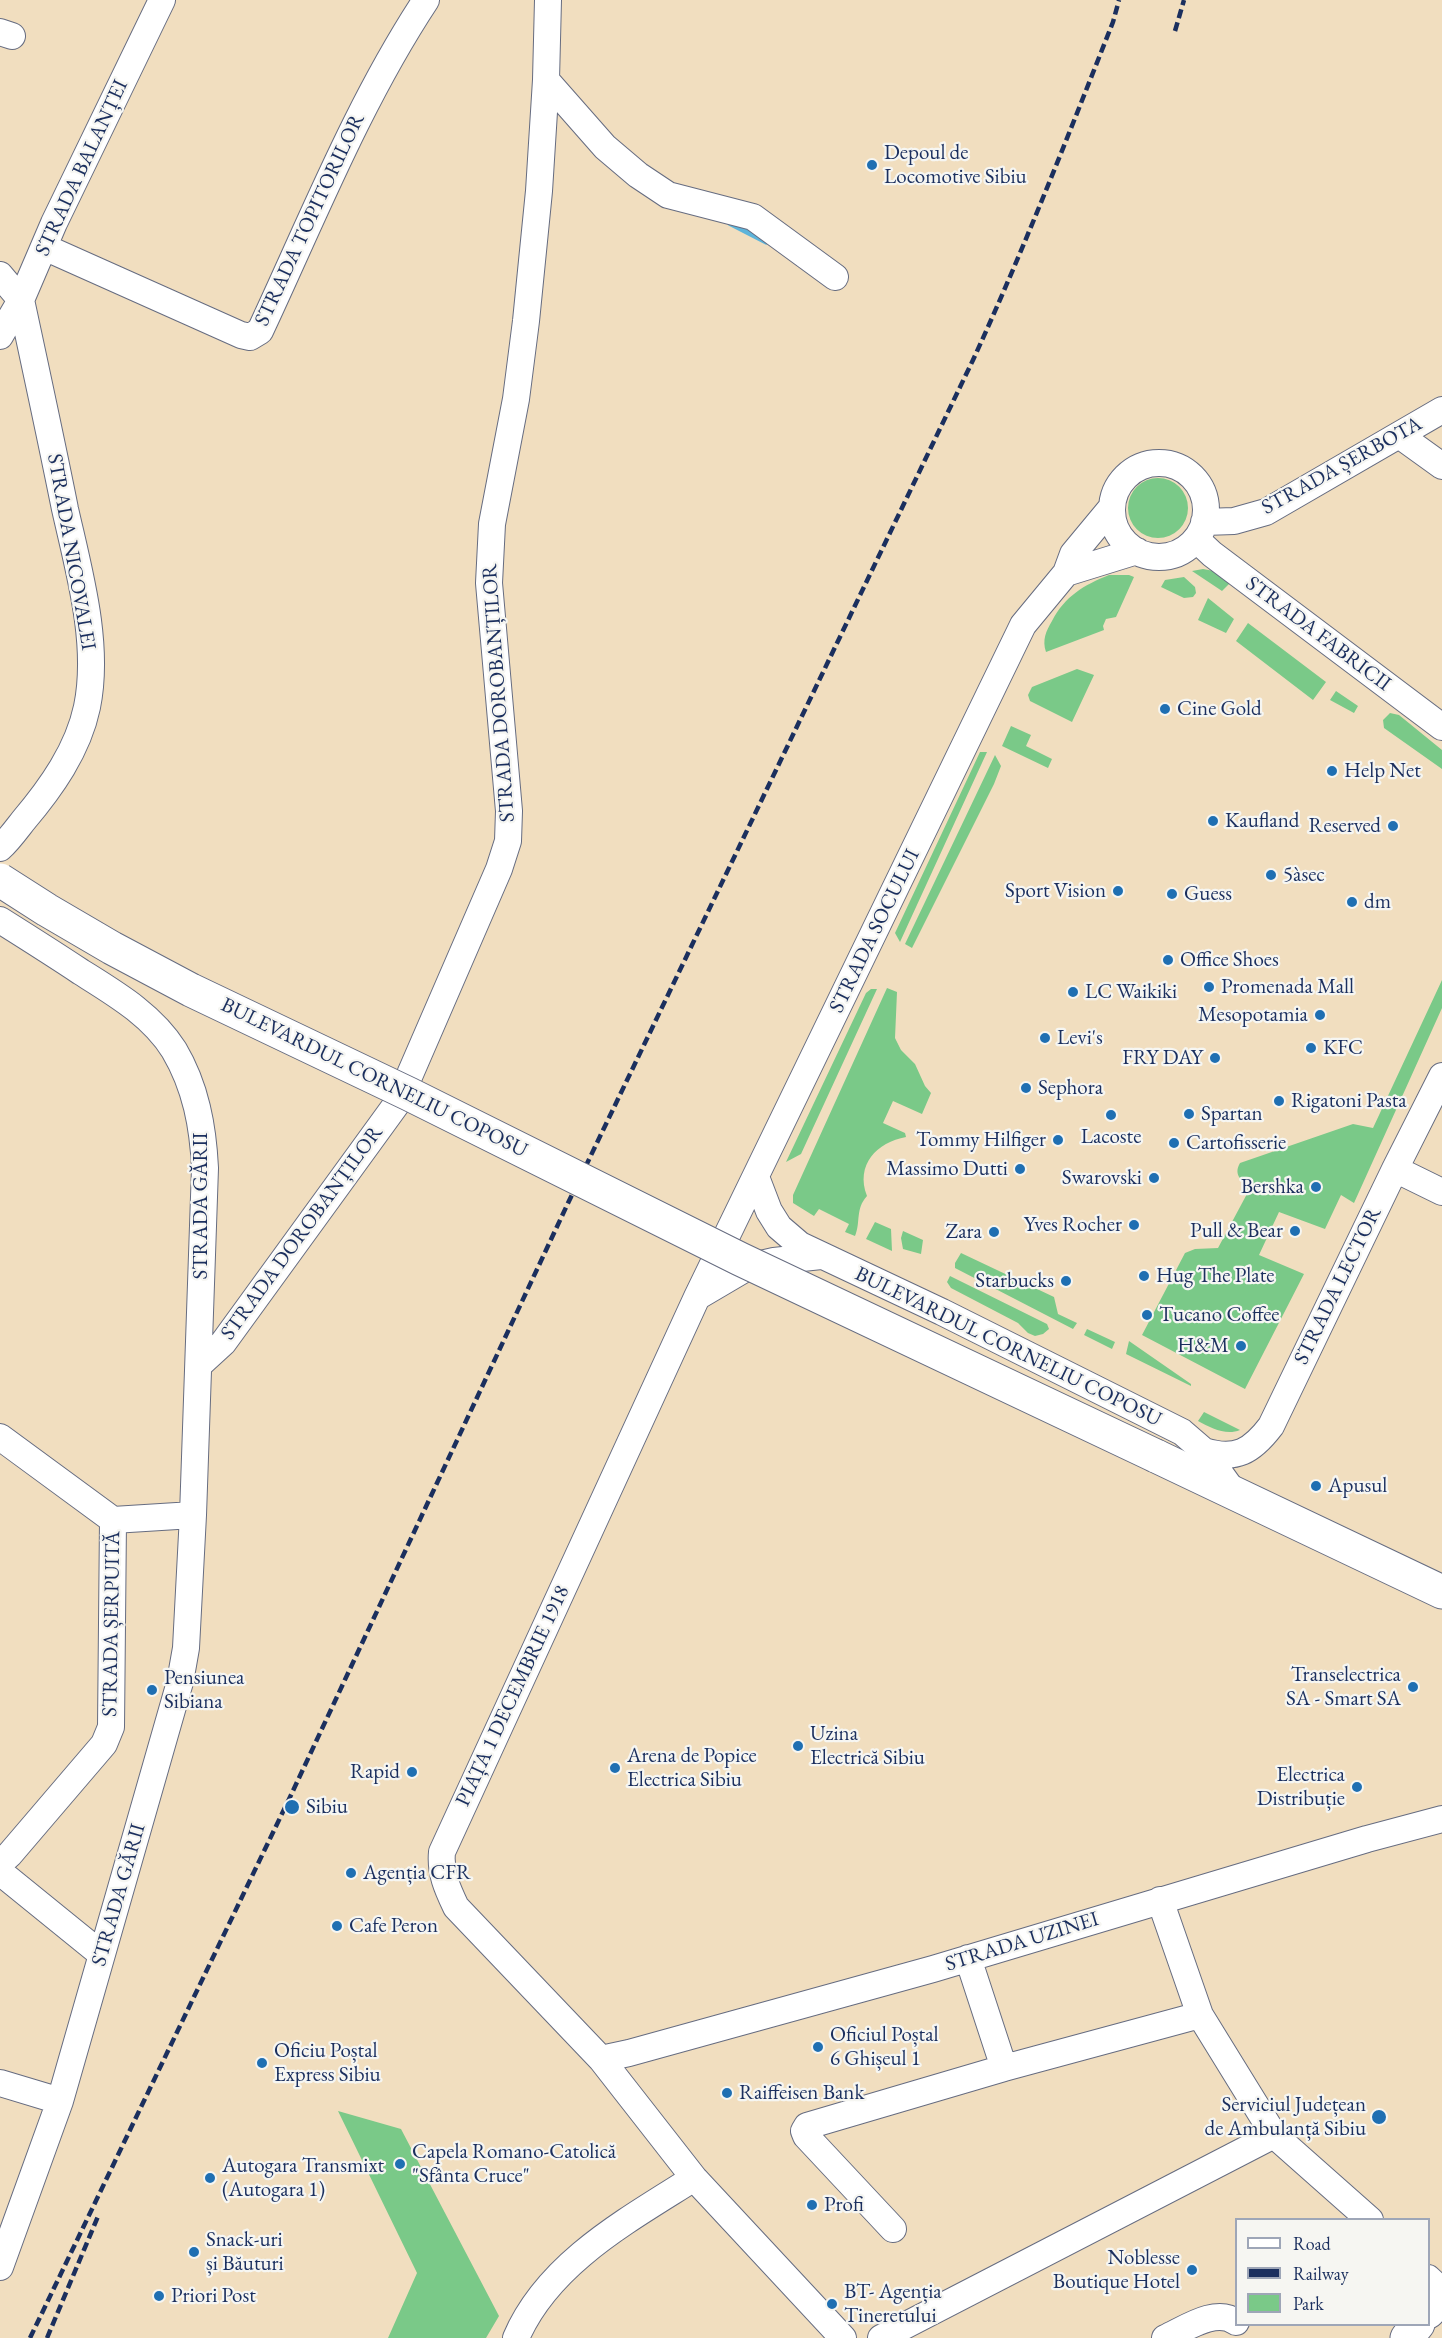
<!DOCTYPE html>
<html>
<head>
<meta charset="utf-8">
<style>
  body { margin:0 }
  #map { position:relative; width:1442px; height:2338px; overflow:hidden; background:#f1debf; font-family:"EB Garamond",serif }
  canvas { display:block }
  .legend { position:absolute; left:1235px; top:2218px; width:195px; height:108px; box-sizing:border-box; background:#f6f6f2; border:2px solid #9ea6b7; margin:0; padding:8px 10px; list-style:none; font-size:18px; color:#1b2f5e }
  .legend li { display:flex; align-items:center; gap:12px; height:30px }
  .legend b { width:30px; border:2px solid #9ea6b7 }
</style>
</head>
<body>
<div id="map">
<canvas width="1442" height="2338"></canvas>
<ul class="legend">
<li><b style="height:8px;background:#fff"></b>Road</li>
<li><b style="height:8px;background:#1b2f5e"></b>Railway</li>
<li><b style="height:16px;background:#7ac988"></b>Park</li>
</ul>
</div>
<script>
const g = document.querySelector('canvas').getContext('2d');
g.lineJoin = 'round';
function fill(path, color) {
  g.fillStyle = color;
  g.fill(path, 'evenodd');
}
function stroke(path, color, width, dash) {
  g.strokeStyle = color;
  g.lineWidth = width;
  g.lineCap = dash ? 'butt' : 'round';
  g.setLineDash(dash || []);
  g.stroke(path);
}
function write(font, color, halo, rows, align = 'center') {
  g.font = font + ' "EB Garamond",serif';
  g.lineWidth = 4.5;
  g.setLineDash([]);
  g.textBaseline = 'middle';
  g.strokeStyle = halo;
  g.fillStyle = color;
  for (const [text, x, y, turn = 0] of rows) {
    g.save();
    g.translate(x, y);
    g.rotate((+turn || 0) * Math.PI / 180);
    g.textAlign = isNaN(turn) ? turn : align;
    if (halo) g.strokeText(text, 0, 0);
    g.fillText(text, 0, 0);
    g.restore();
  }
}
fill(new Path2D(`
  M1128 508a30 30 0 1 1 60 0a30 30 0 1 1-60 0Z
  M 1203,569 L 1214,571 L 1230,583 L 1222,591 L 1192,571 Z
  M 1109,575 L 1129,575 L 1134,577 L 1116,617 L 1106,619 L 1103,626 L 1104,630 L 1046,652 C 1042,640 1046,631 1052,621 C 1065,596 1084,585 1109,575 Z
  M 1184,577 L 1195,587 L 1196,593 L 1193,597 L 1184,598 L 1161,587 L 1165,580 Z
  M 1208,598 L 1234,619 L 1226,633 L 1198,620 Z
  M 1248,623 L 1326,682 L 1313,700 L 1236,641 Z
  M 1077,669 L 1094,675 L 1072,722 L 1030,701 L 1028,695 L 1032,687 Z
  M 1336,691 L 1358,706 L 1354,713 L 1330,700 Z
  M 1390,713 L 1399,715 L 1442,750 L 1442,769 L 1384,728 L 1383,720 Z
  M 1011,726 L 1031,735 L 1026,746 L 1052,759 L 1048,768 L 1002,746 Z
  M 980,752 L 987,752 L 900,942 L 895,933 Z
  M 995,755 L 1001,766 L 994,784 L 912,948 L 905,944 Z
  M 1442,980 L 1442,1008 L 1354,1203 L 1341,1195 L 1325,1229 L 1279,1212 L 1259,1255 L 1304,1274 L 1245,1389 L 1142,1335 L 1185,1253 L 1195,1249 L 1218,1248 L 1248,1192 C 1245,1180 1232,1177 1240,1163 L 1353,1124 L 1373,1128 Z
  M 887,988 L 897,992 L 895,1038 L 901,1050 L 915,1064 L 925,1086 L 931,1093 L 922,1114 L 893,1101 L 883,1123 L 905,1133 L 906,1137 C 877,1142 855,1165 867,1196 C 855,1209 861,1222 855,1236 L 845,1232 L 849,1224 L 819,1209 L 814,1216 L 793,1203 L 793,1195 Z
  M 871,989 L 877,989 L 801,1154 L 786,1162 L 866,993 Z
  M 875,1222 L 891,1229 L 892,1251 L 866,1239 Z
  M 903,1231 L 923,1240 L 921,1254 L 903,1249 L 901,1238 Z
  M 961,1253 L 1054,1297 L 1058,1314 L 1077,1323 L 1073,1329 L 955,1268 L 955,1263 Z
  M 950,1276 L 1047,1324 L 1049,1329 L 1043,1334 L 1035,1336 L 1028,1333 L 1018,1323 L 951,1288 L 947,1282 Z
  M 1087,1329 L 1115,1342 L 1112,1349 L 1084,1335 Z
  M 1129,1341 L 1191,1384 L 1191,1386 L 1126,1354 Z
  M 1204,1412 L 1240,1430 C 1226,1436 1211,1428 1198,1421 Z
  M 338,2111 L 401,2129 L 499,2316 L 486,2338 L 388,2338 L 417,2273 Z`), '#7ac988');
stroke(new Path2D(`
  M 731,223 L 766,241`), '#5db4da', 7);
const minor = new Path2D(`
  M 0,32 L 12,36
  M 546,80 L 605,147 L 638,175 L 668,195 L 753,217 L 835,277
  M 44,247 L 241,335 L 250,337 L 260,331 C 312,220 358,103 426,0
  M 0,275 L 21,300 C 36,370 51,439 65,509 C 79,571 100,644 87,707 C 78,750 51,788 23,821 C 16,830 8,841 0,848
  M 0,336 L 21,300 L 54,223 L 162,0
  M 1399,435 L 1442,466
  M1112 510a47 47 0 1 1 94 0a47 47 0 1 1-94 0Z
  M 1204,522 L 1234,521 L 1266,512 L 1442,410
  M 1196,539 L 1212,554 L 1442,727
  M 1066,573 L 1137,551
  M 0,920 C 27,937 54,954 81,972 C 116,994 152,1015 174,1050 C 196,1087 203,1127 205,1168 L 193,1515 L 186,1648 L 180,1682 L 60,2101 L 0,2267
  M 1395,1169 L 1442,1192
  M 756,1177 L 769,1211 L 779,1227 L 800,1245 L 942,1312 L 1182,1432 L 1204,1451 L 1235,1494
  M 697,1297 L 748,1267 L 774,1261 L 821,1256
  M 199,1365 L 223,1343 L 398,1102 L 499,869 L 508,841 L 509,811 L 489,583 L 492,524 L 516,399 L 526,321 L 539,191 L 546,80 L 548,0
  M 0,1437 L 113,1520
  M 1204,1451 C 1236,1461 1252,1451 1271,1426 L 1395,1169 L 1442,1076
  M 113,1520 L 193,1515
  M 0,1863 L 10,1854 L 104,1744 L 111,1727 L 113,1520
  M 0,1872 L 101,1954
  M 1160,1900 L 1200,2015 L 1274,2135 L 1370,2220
  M 968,1958 L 1004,2068
  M 601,2059 L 629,2053 L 933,1969 L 1367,1839 L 1442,1819
  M 0,2083 L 60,2101
  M 893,2229 L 806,2136 L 804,2131 L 807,2126 L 1004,2068 L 1200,2015
  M 1428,2278 L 1442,2291
  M 516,2338 C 548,2263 628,2220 694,2178
  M 843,2338 L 694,2178 L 601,2059 L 456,1907 C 447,1888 440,1873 442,1852 L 697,1297 L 1023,625 L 1066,573 L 1073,554 L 1112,507
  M 881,2338 L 1274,2135
  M 1165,2338 C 1185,2329 1216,2307 1236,2322`);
const major = new Path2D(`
  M 1156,1456 L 1442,1592
  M 1428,2312 L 1442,2297
  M 1407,2338 L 1418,2324`);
stroke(minor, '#666c80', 28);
stroke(major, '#666c80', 35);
stroke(minor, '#fff', 26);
stroke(major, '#fff', 33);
stroke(new Path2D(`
  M 1175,31 L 1184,0
  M 30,2338 L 291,1795 L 569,1201 L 973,360 C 1024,249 1068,136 1113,22 L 1119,0
  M 47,2338 L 99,2214`), '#1b2f5e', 4.5, [9, 4.5]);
const majorBridge = new Path2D(`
  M 0,880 L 47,910 L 112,948 L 191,990 L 409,1094 L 740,1259 L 1156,1456`);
stroke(majorBridge, '#666c80', 35, []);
stroke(majorBridge, '#fff', 33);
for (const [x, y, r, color] of [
  [872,165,6,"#1f6fb2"],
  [1165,709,6,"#1f6fb2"],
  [1332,771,6,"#1f6fb2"],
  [1213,821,6,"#1f6fb2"],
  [1393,826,6,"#1f6fb2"],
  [1271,875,6,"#1f6fb2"],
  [1118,891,6,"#1f6fb2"],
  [1172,894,6,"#1f6fb2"],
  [1352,902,6,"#1f6fb2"],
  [1168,960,6,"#1f6fb2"],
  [1209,987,6,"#1f6fb2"],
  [1073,992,6,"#1f6fb2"],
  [1320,1015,6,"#1f6fb2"],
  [1045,1038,6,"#1f6fb2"],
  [1311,1048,6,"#1f6fb2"],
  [1215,1058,6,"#1f6fb2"],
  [1026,1088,6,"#1f6fb2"],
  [1279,1101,6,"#1f6fb2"],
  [1189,1114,6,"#1f6fb2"],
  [1111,1115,6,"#1f6fb2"],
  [1058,1140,6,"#1f6fb2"],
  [1174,1143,6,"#1f6fb2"],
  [1020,1169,6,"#1f6fb2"],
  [1154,1178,6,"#1f6fb2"],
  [1316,1187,6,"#1f6fb2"],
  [1134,1225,6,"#1f6fb2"],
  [1295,1231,6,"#1f6fb2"],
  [994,1232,6,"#1f6fb2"],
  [1144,1276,6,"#1f6fb2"],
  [1066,1281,6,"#1f6fb2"],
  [1147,1315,6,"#1f6fb2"],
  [1241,1346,6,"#1f6fb2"],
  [1316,1486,6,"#1f6fb2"],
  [1413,1687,6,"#1f6fb2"],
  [152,1690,6,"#1f6fb2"],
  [798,1746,6,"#1f6fb2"],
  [615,1768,6,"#1f6fb2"],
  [412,1772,6,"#1f6fb2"],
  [1357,1787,6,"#1f6fb2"],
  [292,1807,8,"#1f6fb2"],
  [351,1873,6,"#1f6fb2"],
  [337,1926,6,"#1f6fb2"],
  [818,2047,6,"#1f6fb2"],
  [262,2063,6,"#1f6fb2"],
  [727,2093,6,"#1f6fb2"],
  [1379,2117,8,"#1f6fb2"],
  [400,2164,6,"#1f6fb2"],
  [210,2178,6,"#1f6fb2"],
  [812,2205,6,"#1f6fb2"],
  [194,2252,6,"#1f6fb2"],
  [1192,2270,6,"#1f6fb2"],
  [159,2296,6,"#1f6fb2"],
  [832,2304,6,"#1f6fb2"]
]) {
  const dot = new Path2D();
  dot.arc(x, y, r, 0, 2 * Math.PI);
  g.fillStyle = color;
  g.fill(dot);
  stroke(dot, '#f6f6f2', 2);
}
write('21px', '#1b2f5e', '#f6f6f2', [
  ["Depoul de",884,153],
  ["Locomotive Sibiu",884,177],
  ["Cine Gold",1177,709],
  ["Help Net",1344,771],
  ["Kaufland",1225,821],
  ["Reserved",1381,826,"right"],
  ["5àsec",1283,875],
  ["Sport Vision",1106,891,"right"],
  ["Guess",1184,894],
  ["dm",1364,902],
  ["Office Shoes",1180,960],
  ["Promenada Mall",1221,987],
  ["LC Waikiki",1085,992],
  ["Mesopotamia",1308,1015,"right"],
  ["Levi's",1057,1038],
  ["KFC",1323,1048],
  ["FRY DAY",1203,1058,"right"],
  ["Sephora",1038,1088],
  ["Rigatoni Pasta",1291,1101],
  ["Spartan",1201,1114],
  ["Lacoste",1111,1137,"center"],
  ["Tommy Hilfiger",1046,1140,"right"],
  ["Cartofisserie",1186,1143],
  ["Massimo Dutti",1008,1169,"right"],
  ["Swarovski",1142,1178,"right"],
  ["Bershka",1304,1187,"right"],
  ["Yves Rocher",1122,1225,"right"],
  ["Pull & Bear",1283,1231,"right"],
  ["Zara",982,1232,"right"],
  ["Hug The Plate",1156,1276],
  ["Starbucks",1054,1281,"right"],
  ["Tucano Coffee",1159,1315],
  ["H&M",1229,1346,"right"],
  ["Apusul",1328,1486],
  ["Transelectrica",1401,1675,"right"],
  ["SA - Smart SA",1401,1699,"right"],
  ["Pensiunea",164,1678],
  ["Sibiana",164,1702],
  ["Uzina",810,1734],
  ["Electrică Sibiu",810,1758],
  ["Arena de Popice",627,1756],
  ["Electrica Sibiu",627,1780],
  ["Rapid",400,1772,"right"],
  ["Electrica",1345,1775,"right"],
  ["Distribuție",1345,1799,"right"],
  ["Sibiu",306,1807],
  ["Agenția CFR",363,1873],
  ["Cafe Peron",349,1926],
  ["Oficiul Poștal",830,2035],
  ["6 Ghișeul 1",830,2059],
  ["Oficiu Poștal",274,2051],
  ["Express Sibiu",274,2075],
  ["Raiffeisen Bank",739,2093],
  ["Serviciul Județean",1366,2105,"right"],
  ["de Ambulanță Sibiu",1366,2129,"right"],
  ["Capela Romano-Catolică",412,2152],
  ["\"Sfânta Cruce\"",412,2176],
  ["Autogara Transmixt",222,2166],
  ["(Autogara 1)",222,2190],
  ["Profi",824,2205],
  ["Snack-uri",206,2240],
  ["și Băuturi",206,2264],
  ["Noblesse",1180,2258,"right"],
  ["Boutique Hotel",1180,2282,"right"],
  ["BT- Agenția",844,2292],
  ["Tineretului",844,2316],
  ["Priori Post",171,2296]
], 'left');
write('21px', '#1b2f5e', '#f6f6f2', [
  ["STRADA BALANȚEI",82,168,-65],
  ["STRADA TOPITORILOR",310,220,-65],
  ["STRADA ȘERBOTA",1342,466,-29],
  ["STRADA NICOVALEI",71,552,80],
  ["STRADA FABRICII",1318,634,37],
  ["STRADA DOROBANȚILOR",499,693,-94],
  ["STRADA SOCULUI",875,931,-64],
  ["BULEVARDUL CORNELIU COPOSU",374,1078,26],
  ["STRADA GĂRII",201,1206,-90],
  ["STRADA DOROBANȚILOR",302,1233,-54],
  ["STRADA LECTOR",1338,1286,-64],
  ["BULEVARDUL CORNELIU COPOSU",1008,1347,26],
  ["STRADA ȘERPUITĂ",112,1624,-89],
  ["PIAȚA 1 DECEMBRIE 1918",513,1696,-65],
  ["STRADA GĂRII",119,1895,-74],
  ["STRADA UZINEI",1022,1942,-17]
]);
</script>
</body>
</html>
